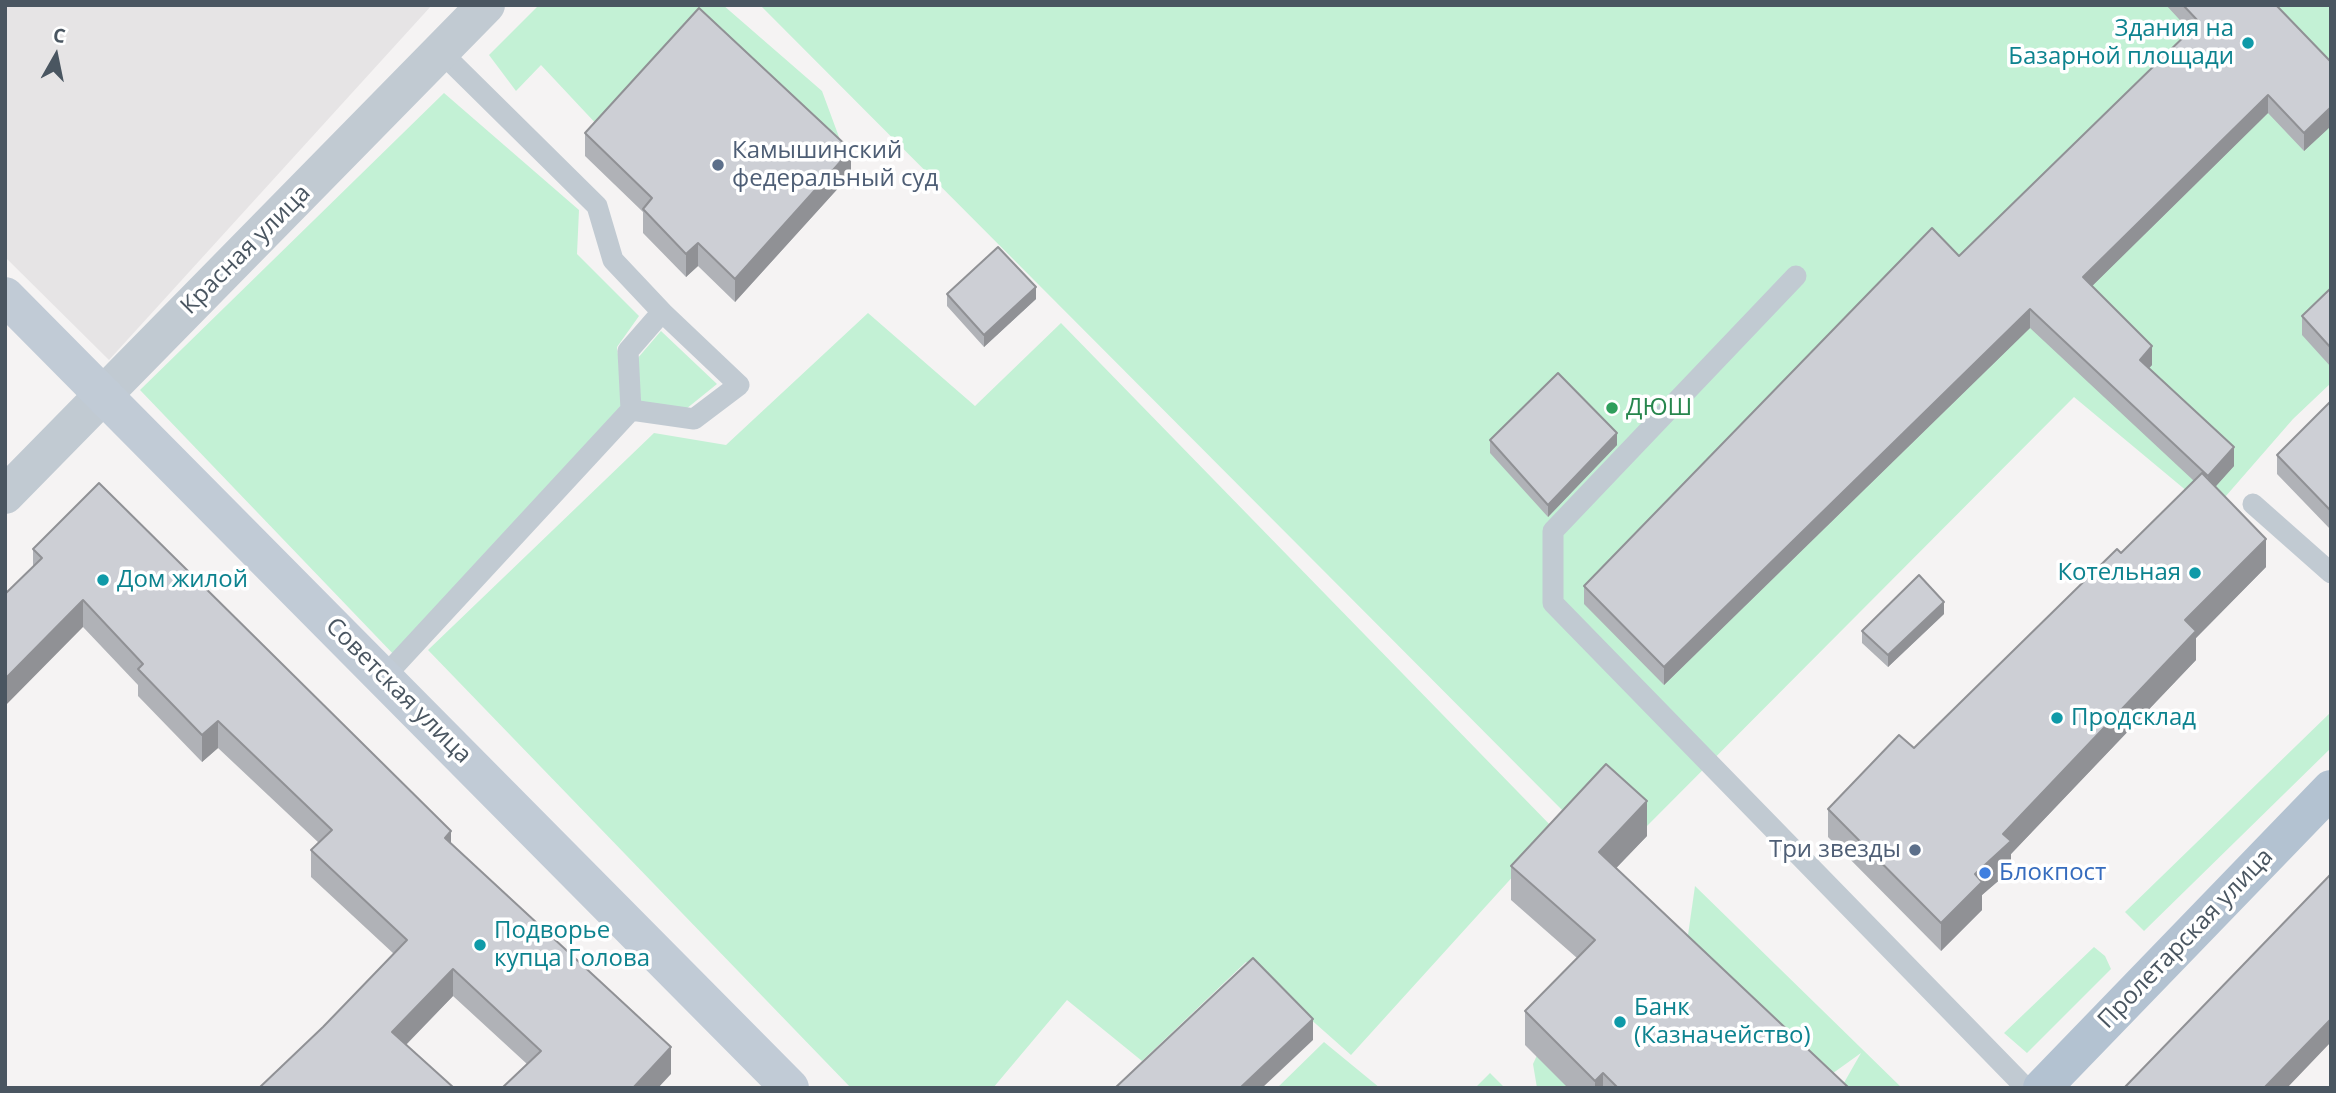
<!DOCTYPE html>
<html>
<head>
<meta charset="utf-8">
<style>
  body { margin:0 }
  #map { position:relative; width:2336px; height:1093px; overflow:hidden; background:#f5f3f3; font-family:"Open Sans",sans-serif }
  canvas { display:block }
  .frame { position:absolute; inset:0; border:7px solid #4a5661; pointer-events:none }
  .north { position:absolute; left:21px; top:21px; width:70px; height:70px; -webkit-text-stroke:5px #fff; paint-order:stroke; rotate:9deg; font-size:19px; font-weight:700; line-height:28px; text-align:center; color:#4a5661 }
  .north::after { content:''; display:block; margin:auto; width:24px; height:32px; background:#4a5661; clip-path:polygon(50% 0,100% 100%,50% 72%,0 100%) }
</style>
</head>
<body>
<div id="map">
<canvas width="2336" height="1093"></canvas>
<div class="frame"></div>
<div class="north">С</div>
</div>
<script>
const g = document.querySelector('canvas').getContext('2d');
g.lineJoin = 'round';
function fill(path, color) {
  g.fillStyle = color;
  g.fill(path, 'evenodd');
}
function stroke(path, color, width, dash) {
  g.strokeStyle = color;
  g.lineWidth = width;
  g.lineCap = dash ? 'butt' : 'round';
  g.setLineDash(dash || []);
  g.stroke(path);
}
function write(font, color, halo, rows, align = 'center') {
  g.font = font + ' "Open Sans",sans-serif';
  g.lineWidth = 7;
  g.setLineDash([]);
  g.textBaseline = 'middle';
  g.strokeStyle = halo;
  g.fillStyle = color;
  for (const [text, x, y, turn = 0] of rows) {
    g.save();
    g.translate(x, y);
    g.rotate((+turn || 0) * Math.PI / 180);
    g.textAlign = isNaN(turn) ? turn : align;
    if (halo) g.strokeText(text, 0, 0);
    g.fillText(text, 0, 0);
    g.restore();
  }
}
fill(new Path2D(`
  M 5,5 L 432,5 L 109,360 L 5,257 Z`), '#e6e4e5');
fill(new Path2D(`
  M 539,5 L 723,5 L 822,91 L 846,156 L 600,128 L 541,65 L 516,91 L 489,55 Z
  M 760,5 L 2331,5 L 2331,383 L 2293,419 L 2212,512 L 2074,397 L 1643,830 L 1578,826 Z
  M 444,93 L 579,210 L 577,254 L 639,316 L 617,347 L 625,406 L 397,658 L 140,390 Z
  M 868,313 L 975,406 L 1061,323 L 1555,830 L 1351,1055 L 1246,962 L 1142,1061 L 1067,1000 L 993,1088 L 851,1088 L 428,650 L 654,433 L 726,445 Z
  M 661,331 L 717,384 L 686,409 L 635,401 L 637,359 Z
  M 2331,712 L 2331,748 L 2144,931 L 2125,912 Z
  M 1695,886 L 1902,1088 L 1841,1088 L 1861,1053 L 1829,1076 L 1687,942 Z
  M 2094,947 L 2105,956 L 2111,969 L 2027,1053 L 2004,1033 Z
  M 1324,1042 L 1380,1088 L 1277,1088 Z
  M 1539,1051 L 1576,1088 L 1537,1088 L 1533,1064 Z
  M 1490,1073 L 1505,1088 L 1475,1088 Z`), '#c3f1d5');
stroke(new Path2D(`
  M 1796,276 L 1553,531 L 1553,603 L 2026,1088
  M 631,410 L 694,419 L 739,385 L 662,312
  M 2253,504 L 2331,573
  M 384,677 L 631,410 L 628,351 L 662,312 L 613,260 L 597,206 L 441,52`), '#c1cad2', 21);
stroke(new Path2D(`
  M 5,495 L 486,5`), '#c1cad2', 38);
stroke(new Path2D(`
  M 5,296 L 790,1088`), '#c1cbd6', 38);
stroke(new Path2D(`
  M 2042,1088 L 2331,789`), '#b3c2d1', 38);
fill(new Path2D(`
  M 2166,5 L 2276,5 L 2331,62 L 2331,126 L 2304,151 L 2268,113 L 2092,286 L 2152,365 L 2149,368 L 2234,466 L 2215,487 L 2266,567 L 2196,638 L 2196,660 L 2011,854 L 2011,870 L 1982,895 L 1982,910 L 1941,951 L 1828,837 L 1828,809 L 1914,748 L 2121,553 L 2194,481 L 2030,328 L 1664,685 L 1584,604 L 1584,586 L 1959,256 L 2190,31 Z
  M 585,133 L 851,174 L 735,302 L 698,266 L 686,277 L 643,233 L 643,212 L 585,156 Z
  M 2331,288 L 2331,367 L 2302,335 L 2302,316 Z
  M 947,294 L 1036,299 L 984,347 L 947,306 Z
  M 2331,401 L 2331,530 L 2277,474 L 2277,455 Z
  M 1490,440 L 1617,445 L 1548,517 L 1490,453 Z
  M 33,549 L 451,843 L 671,1074 L 527,1064 L 453,996 L 406,1045 L 323,1027 L 394,954 L 311,877 L 311,850 L 319,843 L 218,748 L 202,762 L 138,696 L 138,685 L 83,627 L 33,567 Z
  M 1944,614 L 1888,667 L 1862,643 L 1862,631 Z
  M 1647,836 L 1616,868 L 1849,1088 L 1568,1088 L 1525,1045 L 1525,1011 L 1577,958 L 1511,900 L 1511,866 Z`), '#b0b2b7');
fill(new Path2D(`
  M 2268,95 L 2268,113 L 2083,295 L 2083,277 Z
  M 2331,107 L 2331,126 L 2304,151 L 2304,133 Z
  M 851,150 L 851,174 L 735,302 L 735,279 Z
  M 698,243 L 698,266 L 686,277 L 686,254 Z
  M 1036,287 L 1036,299 L 984,347 L 984,335 Z
  M 2030,309 L 2030,328 L 1664,685 L 1664,667 Z
  M 2152,346 L 2152,365 L 2140,378 L 2140,360 Z
  M 1617,433 L 1617,445 L 1548,517 L 1548,505 Z
  M 2234,447 L 2234,466 L 2208,495 L 2208,476 Z
  M 2266,539 L 2266,567 L 2196,638 L 2196,660 L 2011,854 L 2011,870 L 1982,895 L 1982,910 L 1941,951 L 1941,923 L 2003,834 L 2185,620 Z
  M 83,600 L 83,627 L 5,706 L 5,679 Z
  M 1944,602 L 1944,614 L 1888,667 L 1888,655 Z
  M 218,721 L 218,748 L 202,762 L 202,735 Z
  M 1647,801 L 1647,836 L 1599,886 L 1599,852 Z
  M 451,831 L 451,858 L 445,838 Z
  M 453,969 L 453,996 L 392,1059 L 392,1032 Z
  M 1313,1019 L 1313,1040 L 1262,1088 L 1240,1088 Z
  M 2331,1019 L 2331,1042 L 2287,1088 L 2264,1088 Z
  M 671,1047 L 671,1074 L 658,1088 L 633,1088 Z
  M 1603,1073 L 1603,1088 L 1595,1088 L 1595,1081 Z`), '#909195');
const building = new Path2D(`
  M 2183,5 L 2276,5 L 2331,62 L 2331,107 L 2304,133 L 2268,95 L 2083,277 L 2152,346 L 2140,360 L 2234,447 L 2208,476 L 2030,309 L 1664,667 L 1584,586 L 1932,228 L 1959,256 L 2199,22 Z
  M 699,8 L 851,150 L 735,279 L 698,243 L 686,254 L 643,209 L 652,198 L 585,133 Z
  M 998,247 L 1036,287 L 984,335 L 947,294 Z
  M 2331,288 L 2331,348 L 2302,316 Z
  M 1558,373 L 1617,433 L 1548,505 L 1490,440 Z
  M 2331,401 L 2331,511 L 2277,455 Z
  M 2202,473 L 2266,539 L 2185,620 L 2196,631 L 2003,834 L 2011,841 L 1975,874 L 1982,882 L 1941,923 L 1828,809 L 1899,735 L 1914,748 L 2117,549 L 2121,553 Z
  M 99,483 L 451,831 L 445,838 L 671,1047 L 633,1088 L 502,1088 L 541,1051 L 453,969 L 392,1032 L 454,1088 L 259,1088 L 323,1027 L 407,940 L 311,850 L 332,830 L 218,721 L 202,735 L 138,669 L 143,664 L 83,600 L 5,679 L 5,594 L 42,558 L 33,549 Z
  M 1919,575 L 1944,602 L 1888,655 L 1862,631 Z
  M 1606,764 L 1647,801 L 1599,852 L 1849,1088 L 1618,1088 L 1603,1073 L 1595,1081 L 1525,1011 L 1595,940 L 1511,866 Z
  M 2331,874 L 2331,1019 L 2264,1088 L 2124,1088 Z
  M 1253,958 L 1313,1019 L 1240,1088 L 1115,1088 Z`);
fill(building, '#cdcfd5');
stroke(building, '#909195', 2);
for (const [x, y, r, color] of [
  [2248,43,7,"#0f9aa8"],
  [718,165,7,"#5c6f8a"],
  [1612,408,7,"#2e9e5b"],
  [2195,573,7,"#0f9aa8"],
  [103,580,7,"#0f9aa8"],
  [2057,718,7,"#0f9aa8"],
  [1915,850,7,"#5c6f8a"],
  [1985,873,7,"#3f7fe0"],
  [480,945,7,"#0f9aa8"],
  [1620,1022,7,"#0f9aa8"]
]) {
  const dot = new Path2D();
  dot.arc(x, y, r, 0, 2 * Math.PI);
  g.fillStyle = color;
  g.fill(dot);
  stroke(dot, '#fff', 2.5);
}
write('24px', '#0d838f', '#fff', [
  ["Здания на",2234,29,"right"],
  ["Базарной площади",2234,57,"right"],
  ["Котельная",2181,573,"right"],
  ["Дом жилой",117,580],
  ["Продсклад",2071,718],
  ["Подворье",494,931],
  ["купца Голова",494,959],
  ["Банк",1634,1008],
  ["(Казначейство)",1634,1036]
], 'left');
write('24px', '#4e5e75', '#fff', [
  ["Камышинский",732,151],
  ["федеральный суд",732,179],
  ["Три звезды",1901,850,"right"]
], 'left');
write('24px', '#4a5661', '#fff', [
  ["Красная улица",246,250,-45],
  ["Советская улица",398,691,45],
  ["Пролетарская улица",2186,939,-46]
]);
write('24px', '#27864d', '#fff', [
  ["ДЮШ",1626,408]
], 'left');
write('24px', '#366cbe', '#fff', [
  ["Блокпост",1999,873]
], 'left');
</script>
</body>
</html>
